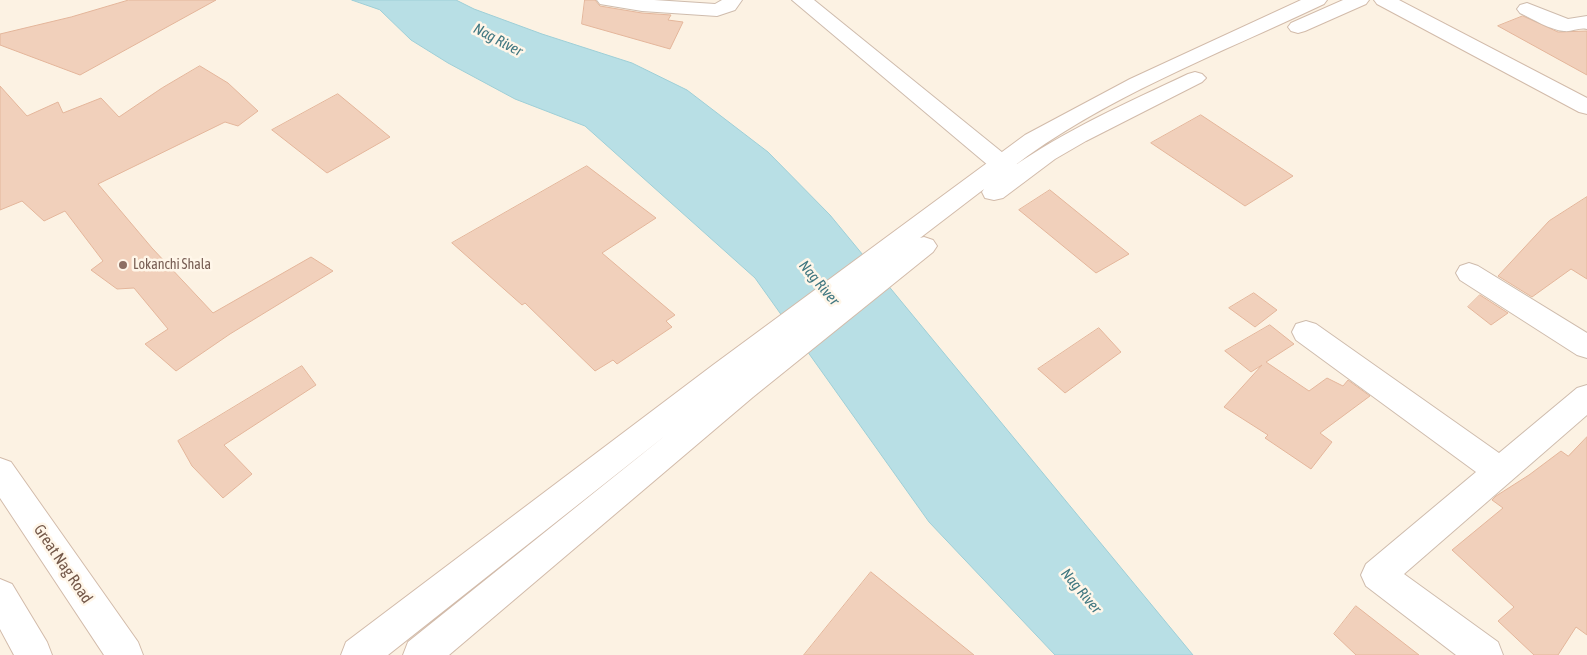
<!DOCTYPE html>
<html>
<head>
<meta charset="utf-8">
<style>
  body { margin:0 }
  canvas { display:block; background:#fcf2e3 }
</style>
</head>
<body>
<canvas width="1587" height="655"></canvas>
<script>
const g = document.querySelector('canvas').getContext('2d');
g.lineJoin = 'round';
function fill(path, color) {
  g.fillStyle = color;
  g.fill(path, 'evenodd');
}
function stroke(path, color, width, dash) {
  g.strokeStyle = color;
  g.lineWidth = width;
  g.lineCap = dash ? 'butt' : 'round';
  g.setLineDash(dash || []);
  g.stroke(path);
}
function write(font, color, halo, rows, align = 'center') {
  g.font = font + ' "Asap Condensed",sans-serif';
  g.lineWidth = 5;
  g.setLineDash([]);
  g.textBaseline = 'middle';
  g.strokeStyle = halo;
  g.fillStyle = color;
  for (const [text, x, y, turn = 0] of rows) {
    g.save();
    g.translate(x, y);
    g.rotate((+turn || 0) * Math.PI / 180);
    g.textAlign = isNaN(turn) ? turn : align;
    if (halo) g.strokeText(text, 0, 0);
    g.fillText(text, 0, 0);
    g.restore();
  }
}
const water = new Path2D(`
  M 352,0 L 456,0 L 474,9 L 542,34 L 632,63 L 687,90 L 768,152 L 830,215 L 1193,655 L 1055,655 L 929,522 L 755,278 L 585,126 L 515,99 L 448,63 L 411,40 L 380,10 Z`);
fill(water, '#b8dfe5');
stroke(water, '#9ecfd7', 1);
const building = new Path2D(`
  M 129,0 L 216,0 L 80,75 L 0,45 L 0,34 L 71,17 Z
  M 585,0 L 595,0 L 600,6 L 642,13 L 671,15 L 668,20 L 683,22 L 670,49 L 582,24 Z
  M 1523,16 L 1558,32 L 1587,31 L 1587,75 L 1498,26 Z
  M 200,66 L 228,83 L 258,111 L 238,126 L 225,122 L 98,184 L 152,248 L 213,313 L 311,257 L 333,271 L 230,334 L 176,371 L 145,344 L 168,329 L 134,288 L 117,289 L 91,270 L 103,261 L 65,211 L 44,221 L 22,201 L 0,210 L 0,86 L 27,116 L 58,102 L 63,113 L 101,98 L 119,117 L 162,88 Z
  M 338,94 L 390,137 L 327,173 L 272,130 Z
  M 1201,115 L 1293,176 L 1245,206 L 1151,143 Z
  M 587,166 L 656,218 L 602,253 L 675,315 L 666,321 L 672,327 L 617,364 L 613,360 L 595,371 L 525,303 L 522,305 L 452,243 Z
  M 1050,190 L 1129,254 L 1096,273 L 1019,210 Z
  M 1587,197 L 1587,279 L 1571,269 L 1532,297 L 1498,276 L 1549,221 Z
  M 1254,293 L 1277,310 L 1255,327 L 1229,308 Z
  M 1480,295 L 1508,313 L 1491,325 L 1468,307 Z
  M 1270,325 L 1294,344 L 1266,362 L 1309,391 L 1327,378 L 1343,386 L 1348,380 L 1370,396 L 1320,433 L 1332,442 L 1311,469 L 1265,438 L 1268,435 L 1224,407 L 1262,365 L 1251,372 L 1225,351 Z
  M 1099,328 L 1121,352 L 1065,393 L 1038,369 Z
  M 302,366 L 316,385 L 224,445 L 252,474 L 223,498 L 192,466 L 178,441 Z
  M 1587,437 L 1587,635 L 1576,627 L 1558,655 L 1534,655 L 1498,621 L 1514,607 L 1452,550 L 1503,508 L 1492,500 L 1496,496 L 1529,475 L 1561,451 L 1568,456 Z
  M 871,572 L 974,655 L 804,655 Z
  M 1356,606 L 1419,655 L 1356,655 L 1334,634 Z`);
fill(building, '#f1d0bb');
stroke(building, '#e4b69b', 1);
const street = new Path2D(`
  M 597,0 L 654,0 L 715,4 L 722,0 L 742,0 L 735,10 L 717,16 L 642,11 L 600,4 Z
  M 792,0 L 814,0 L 1024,170 L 1028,176 L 1024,182 L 1016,184 L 1008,182 Z
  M 1527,3 L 1568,19 L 1587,16 L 1587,29 C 1579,27 1572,32 1564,31 C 1550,30 1533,19 1520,13 L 1517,9 L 1520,5 Z
  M 1469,263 L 1478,266 L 1587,333 L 1587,358 L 1577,355 L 1460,280 L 1456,273 L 1460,266 Z
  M 1306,321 L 1316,324 L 1499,453 L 1577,388 L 1587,385 L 1587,415 L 1404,574 L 1498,642 L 1503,655 L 1456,655 L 1366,586 L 1361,575 L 1366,564 L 1476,472 L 1296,340 L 1292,332 L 1296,324 Z`);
const secondary = new Path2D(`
  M 1301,0 L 1327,0 L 1324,4 C 1219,54 1102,98 1010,169 C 1065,130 1127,103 1188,74 L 1195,72 L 1202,74 L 1206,78 L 1202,82 L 1086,141 L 1055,159 L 1003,198 L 994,200 L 985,198 L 982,192 L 984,189 L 920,238 L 924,237 L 933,240 L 937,246 L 933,252 L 753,397 L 449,655 L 403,655 L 408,642 L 666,435 L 388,655 L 341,655 L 346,642 L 713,365 L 1025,135 L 1130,79 Z
  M 1343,0 L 1369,0 L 1366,4 L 1305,31 L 1298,33 L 1291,31 L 1288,27 L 1291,23 Z
  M 1374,0 L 1399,0 L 1587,98 L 1587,114 L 1579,112 L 1377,4 Z
  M 0,458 L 11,462 L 138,642 L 143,655 L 104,655 L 0,498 Z
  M 0,579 L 12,584 L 47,642 L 52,655 L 14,655 L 0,629 Z`);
stroke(street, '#cfbcad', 2);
stroke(secondary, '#d2bbaa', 2);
fill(street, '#fff');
fill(secondary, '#fff');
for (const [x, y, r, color] of [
  [123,265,5,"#8d6e63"]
]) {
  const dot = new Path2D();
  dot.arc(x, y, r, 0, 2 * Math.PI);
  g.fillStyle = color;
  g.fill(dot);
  stroke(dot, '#fff6e9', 2);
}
write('14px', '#785e54', '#fff6e9', [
  ["Lokanchi Shala",133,265]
], 'left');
write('italic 15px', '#407780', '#fff6e9', [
  ["Nag River",498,40,28],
  ["Nag River",819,283,50],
  ["Nag River",1081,591,50]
]);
write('16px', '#745849', '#fff6e9', [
  ["Great Nag Road",63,564,56]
]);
</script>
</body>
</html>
